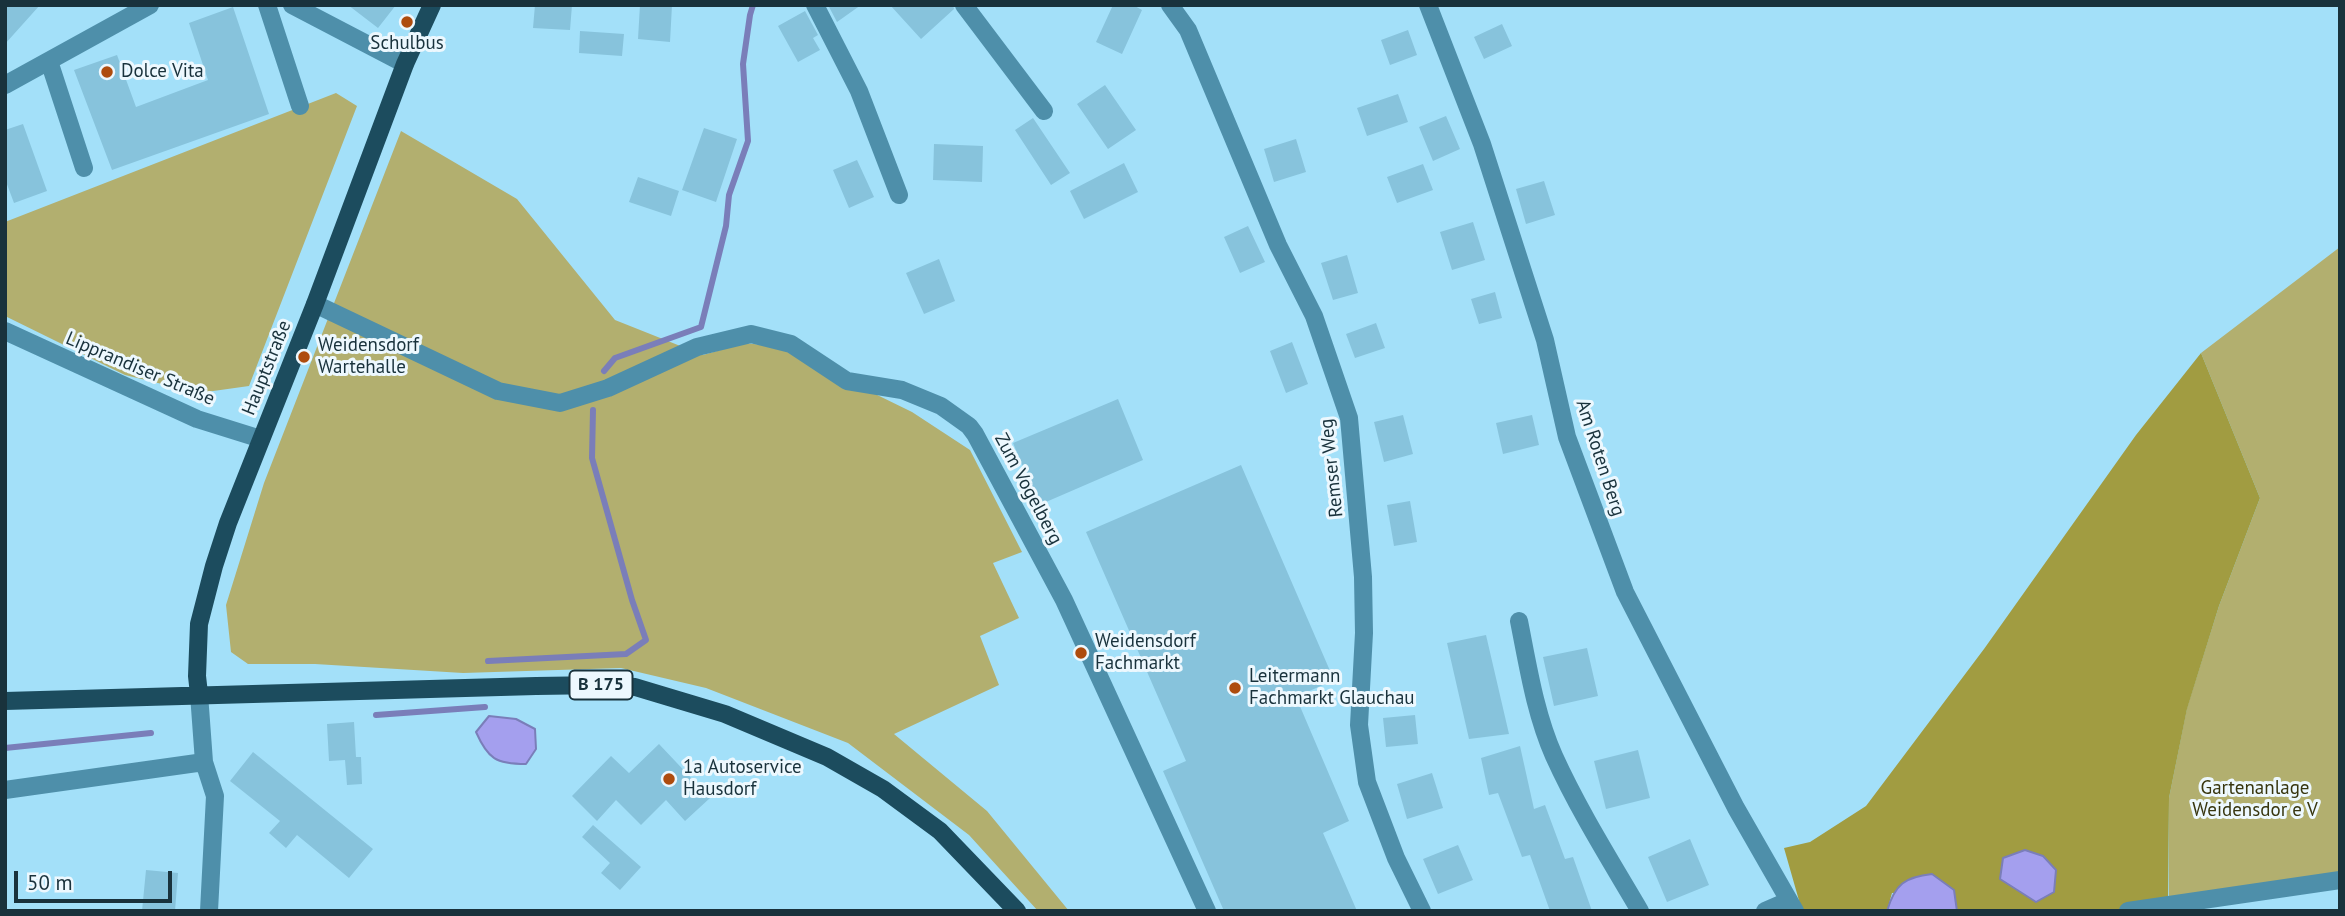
<!DOCTYPE html>
<html>
<head>
<meta charset="utf-8">
<style>
  body { margin:0 }
  #map { position:relative; width:2345px; height:916px; overflow:hidden; background:#a3e0f9; font-family:"PT Sans",sans-serif }
  canvas { display:block }
  .frame { position:absolute; inset:0; border:7px solid #19323c; pointer-events:none }
  .scale { position:absolute; left:14px; top:871px; width:158px; height:32px; box-sizing:border-box; border:4px solid #19323c; border-top:0; padding-left:9px; font-size:21px; line-height:24px; white-space:nowrap; color:#19323c; -webkit-text-stroke:5px #edf8fe; paint-order:stroke }
</style>
</head>
<body>
<div id="map">
<canvas width="2345" height="916"></canvas>
<div class="frame"></div>
<div class="scale">50 m</div>
</div>
<script>
const g = document.querySelector('canvas').getContext('2d');
g.lineJoin = 'round';
function fill(path, color) {
  g.fillStyle = color;
  g.fill(path, 'evenodd');
}
function stroke(path, color, width, dash) {
  g.strokeStyle = color;
  g.lineWidth = width;
  g.lineCap = dash ? 'butt' : 'round';
  g.setLineDash(dash || []);
  g.stroke(path);
}
function write(font, color, halo, rows, align = 'center') {
  g.font = font + ' "PT Sans",sans-serif';
  g.lineWidth = 6;
  g.setLineDash([]);
  g.textBaseline = 'middle';
  g.strokeStyle = halo;
  g.fillStyle = color;
  for (const [text, x, y, turn = 0] of rows) {
    g.save();
    g.translate(x, y);
    g.rotate((+turn || 0) * Math.PI / 180);
    g.textAlign = isNaN(turn) ? turn : align;
    if (halo) g.strokeText(text, 0, 0);
    g.fillText(text, 0, 0);
    g.restore();
  }
}
fill(new Path2D(`
  M 336,93 L 357,106 L 249,386 L 199,393 L 125,375 L 5,316 L 5,222 Z
  M 401,131 L 517,199 L 615,320 L 703,355 L 745,343 L 779,347 L 912,412 L 970,450 L 1022,552 L 993,563 L 1019,618 L 980,636 L 999,685 L 894,734 L 987,811 L 1069,911 L 1038,911 L 969,835 L 848,743 L 706,688 L 621,668 L 463,673 L 315,664 L 248,664 L 231,652 L 226,605 L 264,483 Z
  M 2340,247 L 2340,875 L 2169,900 L 2169,798 L 2187,708 L 2219,606 L 2260,498 L 2201,353 Z`), '#b2af6f');
fill(new Path2D(`
  M 2201,353 L 2260,498 L 2219,606 L 2187,709 L 2169,798 L 2168,911 L 1957,911 L 1954,890 L 1892,893 L 1887,911 L 1802,911 L 1784,848 L 1810,842 L 1866,806 L 1984,649 L 2136,435 ZM 2000,879 L 2054,892 L 2036,902 Z`), '#a19c41');
const water = new Path2D(`
  M 489,716 L 516,719 L 535,729 L 536,749 L 526,764 C 496,764 488,759 476,732 Z
  M 2025,850 L 2043,856 L 2056,870 L 2054,892 L 2036,902 L 2000,879 L 2003,858 Z
  M 1932,874 L 1954,890 L 1957,911 L 1887,911 C 1895,884 1905,877 1932,874 Z`);
fill(water, '#a49fee');
stroke(water, '#7a7eb9', 2);
stroke(new Path2D(`
  M 604,371 L 615,358 L 701,327 L 726,226 L 729,195 L 748,141 L 743,64 L 750,15 L 753,5
  M 488,661 L 626,654 L 646,640 L 632,600 L 592,458 L 593,410
  M 376,715 L 485,707
  M 5,748 L 151,733`), '#7a7eb9', 6);
fill(new Path2D(`
  M 5,5 L 40,5 L 5,44 Z
  M 348,5 L 396,5 L 378,28 Z
  M 535,5 L 572,5 L 570,30 L 533,28 Z
  M 640,5 L 672,5 L 670,42 L 638,39 Z
  M 828,5 L 861,5 L 837,22 Z
  M 890,5 L 953,5 L 954,9 L 921,39 Z
  M 1113,5 L 1133,5 L 1142,10 L 1122,54 L 1096,42 Z
  M 233,7 L 269,114 L 112,170 L 74,70 L 117,55 L 136,107 L 208,80 L 189,23 Z
  M 805,11 L 818,35 L 813,38 L 820,50 L 798,62 L 778,26 Z
  M 1502,24 L 1512,46 L 1484,59 L 1474,37 Z
  M 1408,30 L 1417,55 L 1390,65 L 1381,40 Z
  M 580,31 L 624,34 L 622,56 L 579,53 Z
  M 1105,85 L 1136,130 L 1108,149 L 1077,104 Z
  M 1398,94 L 1408,122 L 1367,136 L 1357,108 Z
  M 1446,116 L 1460,149 L 1433,161 L 1419,127 Z
  M 1033,118 L 1070,173 L 1051,185 L 1015,130 Z
  M 23,124 L 47,191 L 14,203 L 5,179 L 5,130 Z
  M 704,128 L 737,139 L 716,202 L 682,190 Z
  M 1296,139 L 1306,172 L 1274,182 L 1264,149 Z
  M 934,144 L 983,146 L 982,182 L 933,180 Z
  M 857,160 L 874,197 L 849,208 L 833,170 Z
  M 1124,163 L 1138,192 L 1084,219 L 1070,191 Z
  M 1423,164 L 1433,190 L 1397,203 L 1387,177 Z
  M 638,177 L 679,191 L 671,216 L 629,202 Z
  M 1544,181 L 1555,215 L 1526,224 L 1516,189 Z
  M 1473,222 L 1485,260 L 1452,270 L 1440,232 Z
  M 1248,226 L 1265,262 L 1240,273 L 1224,237 Z
  M 1347,255 L 1358,293 L 1333,300 L 1321,263 Z
  M 939,259 L 955,301 L 924,314 L 906,273 Z
  M 1495,292 L 1502,318 L 1479,324 L 1471,299 Z
  M 1376,323 L 1385,348 L 1355,358 L 1346,334 Z
  M 1292,342 L 1308,384 L 1286,393 L 1270,351 Z
  M 1118,399 L 1143,460 L 1039,505 L 1013,443 Z
  M 1403,415 L 1413,454 L 1384,462 L 1374,422 Z
  M 1532,415 L 1539,445 L 1503,454 L 1496,423 Z
  M 1241,465 L 1334,680 L 1296,697 L 1349,821 L 1323,833 L 1357,911 L 1224,911 L 1163,771 L 1186,761 L 1086,532 Z
  M 1410,501 L 1417,542 L 1394,546 L 1387,505 Z
  M 1486,635 L 1509,734 L 1469,739 L 1447,643 Z
  M 1587,648 L 1598,696 L 1554,706 L 1543,657 Z
  M 1415,715 L 1418,744 L 1386,747 L 1383,718 Z
  M 354,722 L 356,757 L 361,757 L 362,784 L 347,785 L 345,760 L 329,761 L 327,724 Z
  M 659,744 L 710,798 L 685,821 L 666,800 L 641,825 L 616,800 L 597,821 L 572,796 L 611,756 L 629,773 Z
  M 1520,746 L 1534,809 L 1545,805 L 1565,859 L 1573,857 L 1592,911 L 1550,911 L 1530,855 L 1522,857 L 1498,793 L 1489,795 L 1481,758 Z
  M 1638,750 L 1650,798 L 1606,809 L 1594,761 Z
  M 253,752 L 373,849 L 349,878 L 297,835 L 286,848 L 269,833 L 280,821 L 230,781 Z
  M 1432,773 L 1443,808 L 1407,819 L 1397,784 Z
  M 593,825 L 641,867 L 620,890 L 601,873 L 610,863 L 582,837 Z
  M 1690,839 L 1709,885 L 1667,902 L 1648,857 Z
  M 1458,845 L 1473,880 L 1438,894 L 1423,859 Z
  M 146,870 L 178,873 L 175,911 L 142,911 Z`), '#87c3dc');
stroke(new Path2D(`
  M 267,5 L 300,106
  M 292,5 L 405,64
  M 815,5 L 859,91 L 899,195
  M 964,5 L 1044,111
  M 1170,5 L 1188,30 L 1278,245 L 1314,316 L 1349,418 L 1363,577 L 1364,633 L 1359,725 L 1367,782 L 1396,858 L 1422,911
  M 1428,5 L 1482,144 L 1545,340 L 1567,437 L 1625,592 L 1736,808 L 1795,911
  M 49,61 L 84,168
  M 5,85 L 150,5
  M 315,304 L 498,391 L 560,403 L 608,388 L 697,347 L 751,334 L 791,344 L 847,381 L 902,390 L 941,406 L 969,426 L 975,434 L 1064,600 L 1207,911
  M 5,331 L 197,419 L 261,439
  M 1519,621 C 1528,666 1535,713 1554,756 C 1578,809 1610,860 1640,911
  M 199,694 L 204,762 L 215,796 L 209,911
  M 5,790 L 204,762
  M 1765,911 L 1788,901
  M 2128,911 L 2340,880`), '#4e8faa', 18);
stroke(new Path2D(`
  M 199,694 L 197,676 L 199,624 L 214,566 L 228,523 L 315,304 L 405,64 L 432,5
  M 5,701 L 536,686 L 602,685 L 635,687 L 725,714 L 827,757 L 883,789 L 940,831 L 1017,911`), '#1c4c5e', 18);
for (const [x, y, r, color] of [
  [407,22,7,"#ae4c0e"],
  [107,72,7,"#ae4c0e"],
  [304,357,7,"#ae4c0e"],
  [1081,653,7,"#ae4c0e"],
  [1235,688,7,"#ae4c0e"],
  [669,779,7,"#ae4c0e"]
]) {
  const dot = new Path2D();
  dot.arc(x, y, r, 0, 2 * Math.PI);
  g.fillStyle = color;
  g.fill(dot);
  stroke(dot, '#edf8fe', 2.5);
}
for (const [x, y, w] of [
  [601,685,63]
]) {
  const box = new Path2D();
  box.roundRect(x - w / 2, y - 14.5, w, 29, 5);
  g.fillStyle = '#edf8fe';
  g.fill(box);
  stroke(box, '#19323c', 2);
}
write('bold 18px', '#19323c', null, [
  ["B 175",601,685]
]);
write('19px', '#19323c', '#edf8fe', [
  ["Schulbus",407,44,"center"],
  ["Dolce Vita",121,72],
  ["Weidensdorf",318,346],
  ["Wartehalle",318,368],
  ["Weidensdorf",1095,642],
  ["Fachmarkt",1095,664],
  ["Leitermann",1249,677],
  ["Fachmarkt Glauchau",1249,699],
  ["1a Autoservice",683,768],
  ["Hausdorf",683,790]
], 'left');
write('19px', '#19323c', '#edf8fe', [
  ["Hauptstraße",267,368,-68],
  ["Lipprandiser Straße",140,369,23],
  ["Am Roten Berg",1600,458,72],
  ["Remser Weg",1332,468,-96],
  ["Zum Vogelberg",1028,489,62]
]);
write('19px', '#38360f', '#edf8fe', [
  ["Gartenanlage",2255,789],
  ["Weidensdor e V",2255,811]
]);
</script>
</body>
</html>
